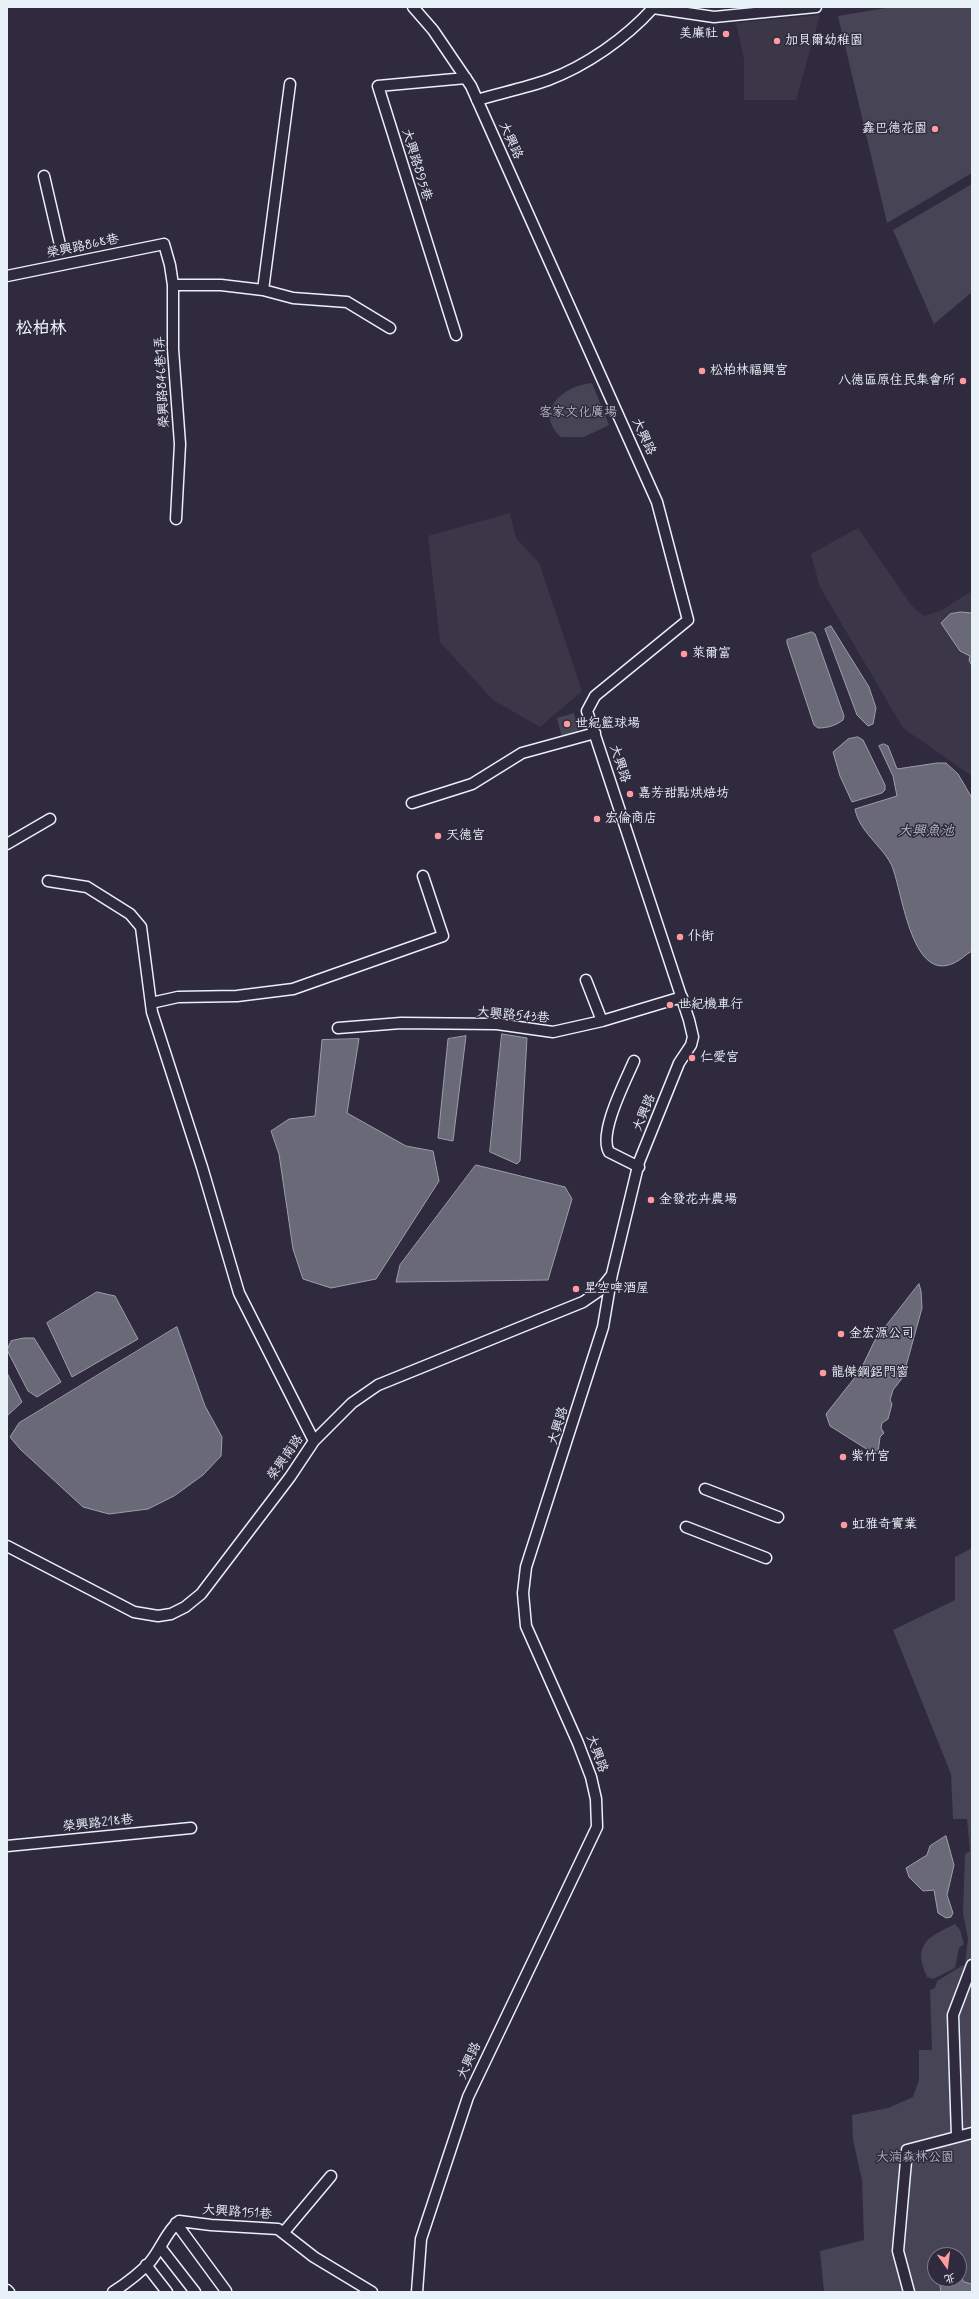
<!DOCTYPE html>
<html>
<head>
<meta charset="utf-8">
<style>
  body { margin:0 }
  #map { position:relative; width:979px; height:2299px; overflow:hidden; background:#2f2a3d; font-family:Mynerve,"LXGW WenKai TC",sans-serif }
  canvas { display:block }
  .frame { position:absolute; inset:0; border:8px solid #e8f1f8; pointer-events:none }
  .north { position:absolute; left:927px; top:2247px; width:40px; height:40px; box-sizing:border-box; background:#2f2a3d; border:1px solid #797a88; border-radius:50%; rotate:166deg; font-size:11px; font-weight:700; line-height:16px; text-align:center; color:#e8f1f8 }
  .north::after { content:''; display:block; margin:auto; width:14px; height:18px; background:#ff9aa2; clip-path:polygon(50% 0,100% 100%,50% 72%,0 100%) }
</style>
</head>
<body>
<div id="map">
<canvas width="979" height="2299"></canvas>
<div class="frame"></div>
<div class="north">北</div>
</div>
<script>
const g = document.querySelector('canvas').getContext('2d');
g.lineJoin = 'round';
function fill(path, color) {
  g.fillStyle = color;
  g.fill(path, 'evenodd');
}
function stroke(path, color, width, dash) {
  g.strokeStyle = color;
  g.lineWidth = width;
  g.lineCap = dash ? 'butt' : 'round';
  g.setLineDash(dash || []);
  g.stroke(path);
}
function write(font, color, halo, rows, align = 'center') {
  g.font = font + ' Mynerve,"LXGW WenKai TC",sans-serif';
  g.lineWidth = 3;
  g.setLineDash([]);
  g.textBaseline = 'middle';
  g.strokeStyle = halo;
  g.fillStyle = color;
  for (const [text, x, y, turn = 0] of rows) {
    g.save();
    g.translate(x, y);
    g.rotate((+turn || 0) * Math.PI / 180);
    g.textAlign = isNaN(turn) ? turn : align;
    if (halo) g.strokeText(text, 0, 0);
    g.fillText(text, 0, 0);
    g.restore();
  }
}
fill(new Path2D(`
  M 820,15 L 796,100 L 744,100 L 744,59 L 736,23 Z
  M 510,513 L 516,538 L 539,563 L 582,691 L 540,727 L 493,700 L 440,642 L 428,536 Z
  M 858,528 L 912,606 L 924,616 L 942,610 L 972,591 L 972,776 L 903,728 L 820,587 L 811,554 Z`), '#3b3749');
fill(new Path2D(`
  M 892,7 L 972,7 L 972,173 L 887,223 L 838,16 Z
  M 972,184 L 972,292 L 934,324 L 893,230 Z
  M 592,383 L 609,425 L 584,437 L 561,437 C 533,411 563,386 592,383 Z
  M 574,713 L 578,730 L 577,733 L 562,738 L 557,718 Z
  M 972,1548 L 972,2292 L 824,2292 L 820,2251 L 864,2240 L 862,2180 L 853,2140 L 852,2115 L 888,2108 L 913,2097 L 919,2080 L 919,2050 L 932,2050 L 930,1990 L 935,1988 L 937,1981 L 965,1964 L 968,1939 L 963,1913 L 965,1854 L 970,1851 L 967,1819 L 953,1819 L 951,1774 L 893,1630 L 955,1600 L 955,1557 ZM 935,2255 L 959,2255 L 959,2279 L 935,2279 Z
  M 955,1924 L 960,1930 L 964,1944 L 959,1948 L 955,1968 L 933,1979 L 927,1977 C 912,1944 928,1937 955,1924 Z`), '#464455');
const water = new Path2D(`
  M 961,612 L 972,613 L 972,666 L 969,660 L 970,656 L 960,651 L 941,623 L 950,614 Z
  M 831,626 L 869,687 L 876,708 L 873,724 L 868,726 L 857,715 L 825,629 Z
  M 812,632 L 815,634 L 844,716 L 843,720 C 835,726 827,728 818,728 L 814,725 L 787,643 L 787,640 Z
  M 858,737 L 863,740 L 885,785 L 885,790 L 882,793 L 852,802 L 840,776 L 833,752 L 848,739 Z
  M 884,744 L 888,746 L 897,769 L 937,763 L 946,763 L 958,774 L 972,798 L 972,951 C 966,954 961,960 954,963 C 910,984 902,886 891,864 C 881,845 859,831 855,809 L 897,796 L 893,776 L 879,746 Z
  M 502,1034 L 527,1038 L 520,1161 L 517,1164 L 490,1152 Z
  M 466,1036 L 453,1141 L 438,1138 L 448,1039 Z
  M 359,1039 L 347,1113 L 406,1146 L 433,1151 L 439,1181 L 376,1279 L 331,1288 L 303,1279 L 293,1249 L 279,1154 L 271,1131 L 289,1119 L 315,1116 L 322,1040 Z
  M 476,1165 L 565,1187 L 572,1199 L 548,1280 L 396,1282 L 400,1265 Z
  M 919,1284 L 921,1291 L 922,1308 L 903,1377 L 893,1390 L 890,1400 L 892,1404 L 888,1419 L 882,1423 L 881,1428 L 884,1433 L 880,1437 L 878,1453 L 876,1455 L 830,1426 L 826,1414 L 860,1371 L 875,1340 Z
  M 97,1292 L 115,1296 L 138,1339 L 72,1377 L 47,1323 Z
  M 177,1327 L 205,1406 L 222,1437 L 221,1456 L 203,1475 L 174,1496 L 148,1509 L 109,1514 L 83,1507 L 20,1449 L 10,1437 L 19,1423 Z
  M 24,1338 L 34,1338 L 61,1382 L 37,1397 L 28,1391 L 7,1350 L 11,1341 Z
  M 7,1373 L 22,1402 L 7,1416 Z
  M 946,1836 L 954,1865 L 947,1895 L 953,1913 L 951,1917 L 946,1918 L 938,1913 L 934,1890 L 923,1891 L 909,1877 L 906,1868 L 927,1855 L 930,1846 Z
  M 959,2273 L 964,2282 L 972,2284 L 972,2292 L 941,2292 L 939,2279 L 959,2279 Z`);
fill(water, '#696978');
stroke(water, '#9c9fab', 1);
const minor = new Path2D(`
  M 413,7 L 433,30 L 471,86 L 657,502 L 688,620 L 595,696 L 587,711 L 689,1020 L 693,1037 L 691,1045 L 679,1063 L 639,1162 L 612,1274 L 603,1327 L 526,1567 L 523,1593 L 526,1626 L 578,1743 L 591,1777 L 596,1799 L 597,1827 L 468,2097 L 421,2239 L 417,2292
  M 477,100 C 501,93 525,88 548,80 C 586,66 626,38 653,8 L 714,17 L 816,7
  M 44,176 L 60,245
  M 7,276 L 164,244 L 170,265 L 173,285 L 173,349 L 180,444 L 176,519
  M 173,285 L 221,285 L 263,290 L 293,298 L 347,302 L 390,328
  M 263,290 L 290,84
  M 456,335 L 378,86 L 466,78
  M 412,803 L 472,784 L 522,753 L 595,733
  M 7,844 L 50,819
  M 48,881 L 87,887 L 130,914 L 141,927 L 152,1012 L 202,1167 L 239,1293 L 314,1441
  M 586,980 L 602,1021
  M 151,1003 L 178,997 L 237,996 L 293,989 L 443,936 L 423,876
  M 338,1028 L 401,1023 L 497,1024 L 553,1032 L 602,1021 L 682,997
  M 634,1061 C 626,1080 598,1133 609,1152 L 639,1167
  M 705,1489 L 778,1517
  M 686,1527 L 766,1558
  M 7,1546 L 134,1612 L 158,1616 L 171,1614 L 185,1607 L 201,1594 L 290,1477 L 314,1441 L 352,1403 L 378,1385 L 583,1302 L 599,1291 L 611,1276
  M 7,1846 L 191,1828
  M 957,2136 L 953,2015 L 972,1965
  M 176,2223 L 226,2291
  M 284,2232 L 331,2176
  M 160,2247 L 195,2292
  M 146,2265 L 167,2292
  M 7,2290 L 9,2292
  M 113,2292 C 125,2284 140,2273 150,2262 C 161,2249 166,2232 179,2221 L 211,2225 L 278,2229 L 314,2257 L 372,2292
  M 909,2292 L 898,2251 L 907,2150 L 972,2133`);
stroke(minor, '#e8f1f8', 13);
stroke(minor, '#2f2a3d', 10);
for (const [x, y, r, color] of [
  [726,34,4,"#ff9aa2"],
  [777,41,4,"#ff9aa2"],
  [935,129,4,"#ff9aa2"],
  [702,371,4,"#ff9aa2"],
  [963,381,4,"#ff9aa2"],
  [684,654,4,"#ff9aa2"],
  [567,724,4,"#ff9aa2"],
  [630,794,4,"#ff9aa2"],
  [597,819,4,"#ff9aa2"],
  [438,836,4,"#ff9aa2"],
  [680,937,4,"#ff9aa2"],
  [670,1005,4,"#ff9aa2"],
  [692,1058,4,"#ff9aa2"],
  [651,1200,4,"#ff9aa2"],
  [576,1289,4,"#ff9aa2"],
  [841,1334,4,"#ff9aa2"],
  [823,1373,4,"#ff9aa2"],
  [843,1457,4,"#ff9aa2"],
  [844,1525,4,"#ff9aa2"]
]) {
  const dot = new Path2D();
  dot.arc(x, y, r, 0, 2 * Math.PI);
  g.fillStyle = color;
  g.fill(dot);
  stroke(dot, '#2f2a3d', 1.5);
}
write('13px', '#e8f1f8', '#2f2a3d', [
  ["美廉社",718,34,"right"],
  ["加貝爾幼稚園",785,41],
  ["鑫巴德花園",927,129,"right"],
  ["松柏林福興宮",710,371],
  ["八德區原住民集會所",955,381,"right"],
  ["萊爾富",692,654],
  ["世紀籃球場",575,724],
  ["嘉芳甜點烘焙坊",638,794],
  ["宏倫商店",605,819],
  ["天德宮",446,836],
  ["仆街",688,937],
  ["世紀機車行",678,1005],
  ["仁愛宮",700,1058],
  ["金發花卉農場",659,1200],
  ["星空啤酒屋",584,1289],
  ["金宏源公司",849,1334],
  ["龍傑鋼鋁門窗",831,1373],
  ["紫竹宮",851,1457],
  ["虹雅奇實業",852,1525]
], 'left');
write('13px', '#e8f1f8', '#2f2a3d', [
  ["大興路",510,141,66],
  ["大興路895巷",416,165,73],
  ["榮興路868巷",83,247,-12],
  ["榮興路846巷1弄",163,382,-93],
  ["大興路",643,437,66],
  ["大興路",619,764,72],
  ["大興路543巷",513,1016,5],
  ["大興路",645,1113,-68],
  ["大興路",559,1426,-73],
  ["榮興南路",286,1458,-55],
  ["大興路",596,1754,70],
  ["榮興路218巷",98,1824,-6],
  ["大興路",470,2061,-66],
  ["大興路151巷",237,2213,4]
]);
write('13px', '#afb4bf', '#2f2a3d', [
  ["客家文化廣場",578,413],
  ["大湳森林公園",915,2158]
]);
write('italic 14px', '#afb4be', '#2f2a3d', [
  ["大興魚池",926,832]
]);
write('bold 17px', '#e8f1f8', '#2f2a3d', [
  ["松柏林",41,329]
]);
</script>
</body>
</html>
